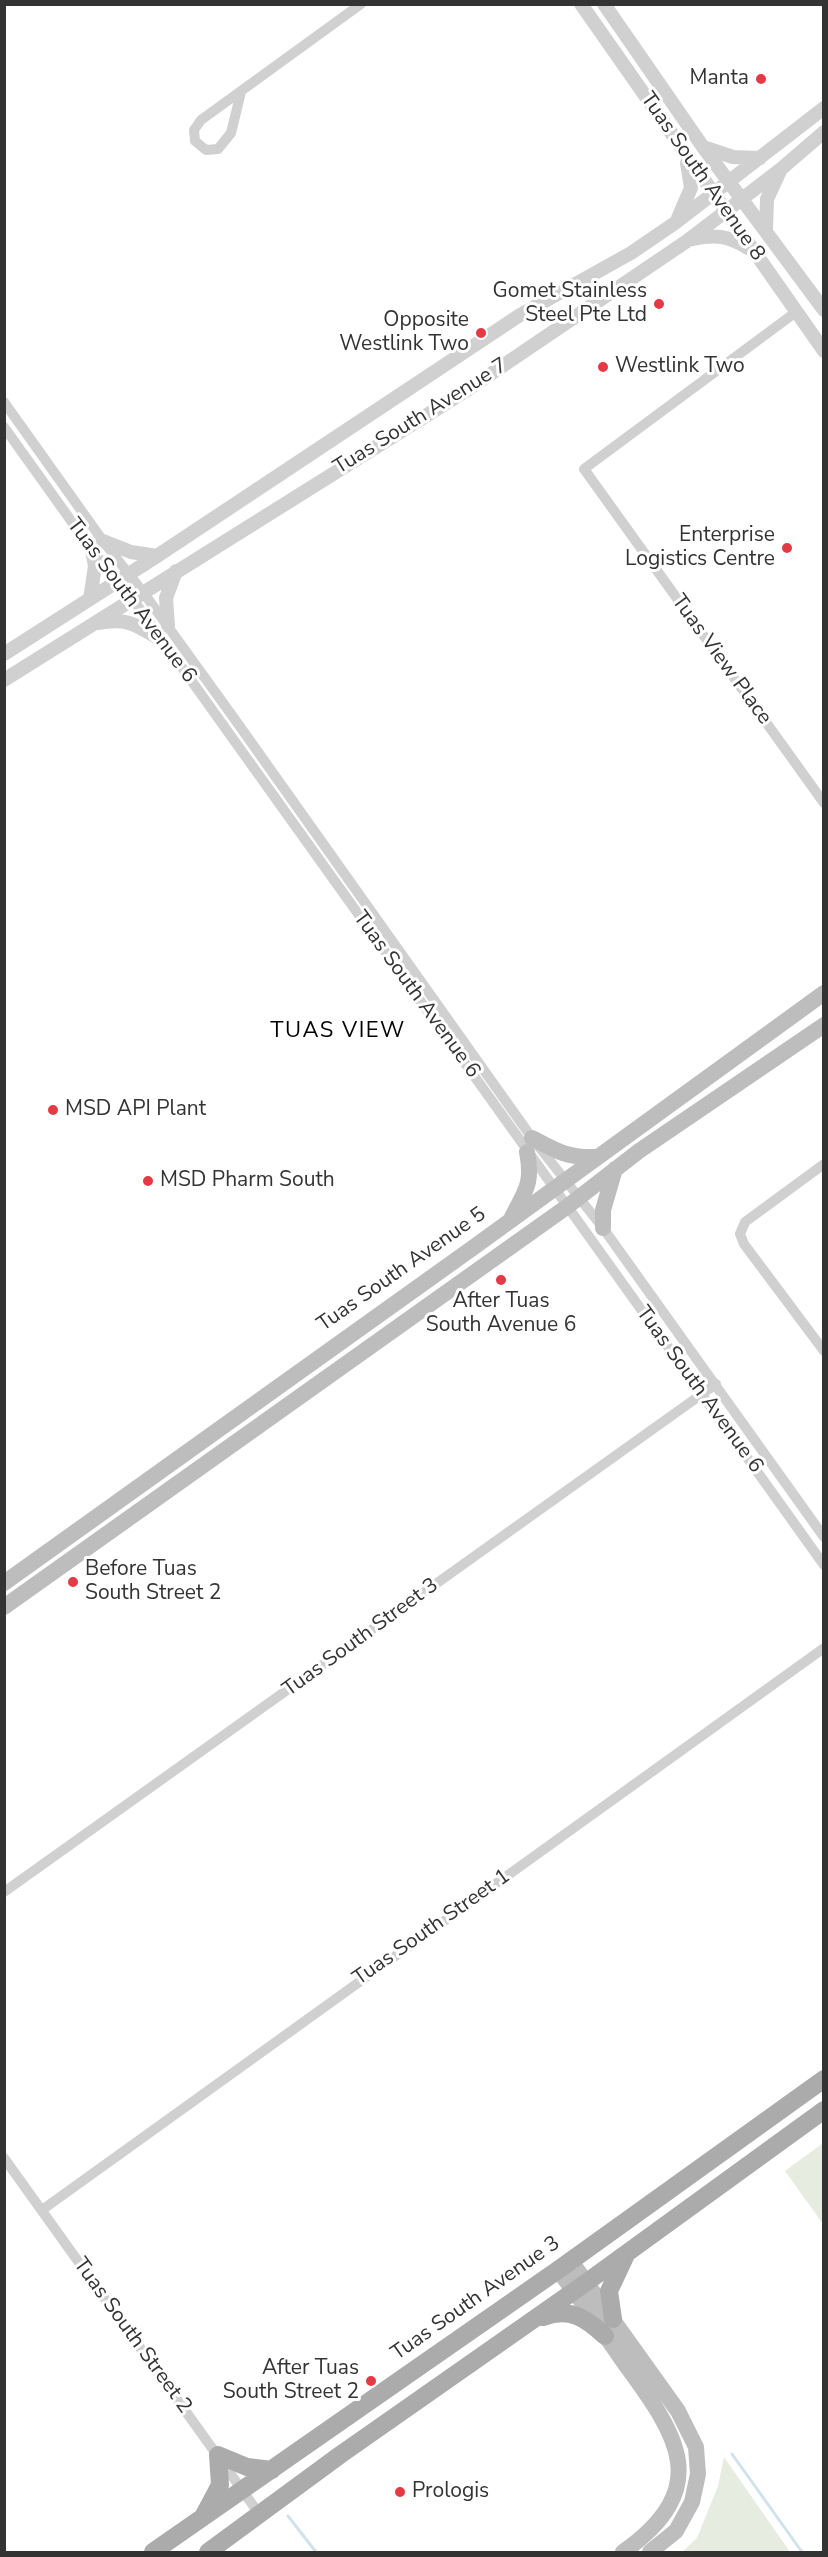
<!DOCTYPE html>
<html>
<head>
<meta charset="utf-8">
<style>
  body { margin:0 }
  #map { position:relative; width:828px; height:2557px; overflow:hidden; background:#fff; font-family:"Nunito Sans",sans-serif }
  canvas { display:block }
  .frame { position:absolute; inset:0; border:6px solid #333; pointer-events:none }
</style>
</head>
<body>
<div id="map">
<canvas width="828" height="2557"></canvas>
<div class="frame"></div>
</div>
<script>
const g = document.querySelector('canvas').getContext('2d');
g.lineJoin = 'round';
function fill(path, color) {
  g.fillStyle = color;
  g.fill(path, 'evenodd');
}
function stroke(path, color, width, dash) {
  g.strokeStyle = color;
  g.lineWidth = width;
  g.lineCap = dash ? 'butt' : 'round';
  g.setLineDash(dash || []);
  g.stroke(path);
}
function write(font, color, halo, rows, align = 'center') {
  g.font = font + ' "Nunito Sans",sans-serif';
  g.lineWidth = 6;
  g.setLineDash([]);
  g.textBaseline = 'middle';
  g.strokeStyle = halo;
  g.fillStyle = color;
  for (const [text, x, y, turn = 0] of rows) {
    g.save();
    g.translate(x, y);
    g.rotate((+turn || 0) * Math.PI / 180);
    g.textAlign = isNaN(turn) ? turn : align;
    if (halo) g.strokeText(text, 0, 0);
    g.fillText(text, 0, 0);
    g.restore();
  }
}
fill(new Path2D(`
  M 823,2143 L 823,2224 L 785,2171 Z
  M 724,2457 L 790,2552 L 682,2552 L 697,2538 L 718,2486 Z`), '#e6ecdf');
stroke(new Path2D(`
  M 732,2454 L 802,2552
  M 288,2516 L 316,2552`), '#cfe2ee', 3);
stroke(new Path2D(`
  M 241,92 L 231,133 L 218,149 L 206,150 L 195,141 L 194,130 L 201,120 L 361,4
  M 796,312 L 584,469 L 824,803
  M 4,402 L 103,541 L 143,592 L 236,721 L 532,1138 L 603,1228 L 824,1537
  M 4,427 L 92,550 L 132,598 L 188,676 L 824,1565
  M 824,1164 L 745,1222 L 740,1234 L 744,1244 L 824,1351
  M 4,1892 L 716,1384
  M 4,2158 L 260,2515
  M 42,2210 L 824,1648`), '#d0d0d0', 10);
stroke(new Path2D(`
  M 581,4 L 824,351
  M 604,4 L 703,147 L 824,310
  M 703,147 L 733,157 L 760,158
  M 678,218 L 691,188 L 687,163
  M 766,230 L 767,199 L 780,171
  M 693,239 C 715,234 729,236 748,248
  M 103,541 L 131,552 L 157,556
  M 90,599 L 95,566 L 92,550
  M 98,623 C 129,618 134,624 160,639
  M 168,626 L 166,598 L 176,571
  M 4,654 L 157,556 L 520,315 L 631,253 L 675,223 L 824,108
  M 4,680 L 467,390 L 687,241 L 781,169 L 824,132`), '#d0d0d0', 14);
stroke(new Path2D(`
  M 532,1138 C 556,1151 568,1158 596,1157
  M 512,1217 C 526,1190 533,1183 527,1152
  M 603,1228 L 603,1210 L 615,1169
  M 4,1583 L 474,1247 L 824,993
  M 4,1607 L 568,1206 L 639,1151 L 824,1025
  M 570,2260 L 678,2411 L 696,2447 L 698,2474 L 692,2502 L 676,2531 L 650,2552
  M 558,2270 C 582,2301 603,2332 625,2364 C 679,2437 713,2488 623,2552`), '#bdbdbd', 16);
stroke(new Path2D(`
  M 543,2317 C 570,2307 586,2318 605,2336
  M 613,2319 L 609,2291 L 625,2257
  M 218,2455 L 247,2467 L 272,2470
  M 204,2515 L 220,2485 L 218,2455
  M 153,2552 L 558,2270 L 824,2079
  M 208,2552 L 340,2455 L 587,2282 L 824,2110`), '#ababab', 18);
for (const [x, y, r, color] of [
  [761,79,6,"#e63946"],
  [659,304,6,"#e63946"],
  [481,333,6,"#e63946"],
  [603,367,6,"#e63946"],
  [787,548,6,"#e63946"],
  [53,1110,6,"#e63946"],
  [148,1181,6,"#e63946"],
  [501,1280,6,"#e63946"],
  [73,1582,6,"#e63946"],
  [371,2381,6,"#e63946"],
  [400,2492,6,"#e63946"]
]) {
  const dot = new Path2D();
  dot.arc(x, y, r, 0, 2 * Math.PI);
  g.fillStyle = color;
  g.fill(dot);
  stroke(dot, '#fff', 2);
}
write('21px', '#333', '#fff', [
  ["Manta",749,79],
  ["Gomet Stainless",647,292],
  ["Steel Pte Ltd",647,316],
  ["Opposite",469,321],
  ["Westlink Two",469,345],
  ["Westlink Two",615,367,"left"],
  ["Enterprise",775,536],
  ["Logistics Centre",775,560],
  ["MSD API Plant",65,1110,"left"],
  ["MSD Pharm South",160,1181,"left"],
  ["After Tuas",501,1302,"center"],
  ["South Avenue 6",501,1326,"center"],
  ["Before Tuas",85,1570,"left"],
  ["South Street 2",85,1594,"left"],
  ["After Tuas",359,2369],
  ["South Street 2",359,2393],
  ["Prologis",412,2492,"left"]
], 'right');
write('21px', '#333', '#fff', [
  ["Tuas South Avenue 8",702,177,55],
  ["Tuas South Avenue 7",421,417,-32],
  ["Tuas South Avenue 6",131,601,53],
  ["Tuas View Place",721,660,54],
  ["Tuas South Avenue 6",416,995,54],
  ["Tuas South Avenue 5",402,1270,-35],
  ["Tuas South Avenue 6",699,1390,54],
  ["Tuas South Street 3",361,1638,-36],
  ["Tuas South Street 1",432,1928,-35],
  ["Tuas South Avenue 3",476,2299,-35],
  ["Tuas South Street 2",132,2336,54]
]);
g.letterSpacing = '1.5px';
write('22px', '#000', '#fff', [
  ["TUAS VIEW",338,1032]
]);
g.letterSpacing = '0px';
</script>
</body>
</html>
